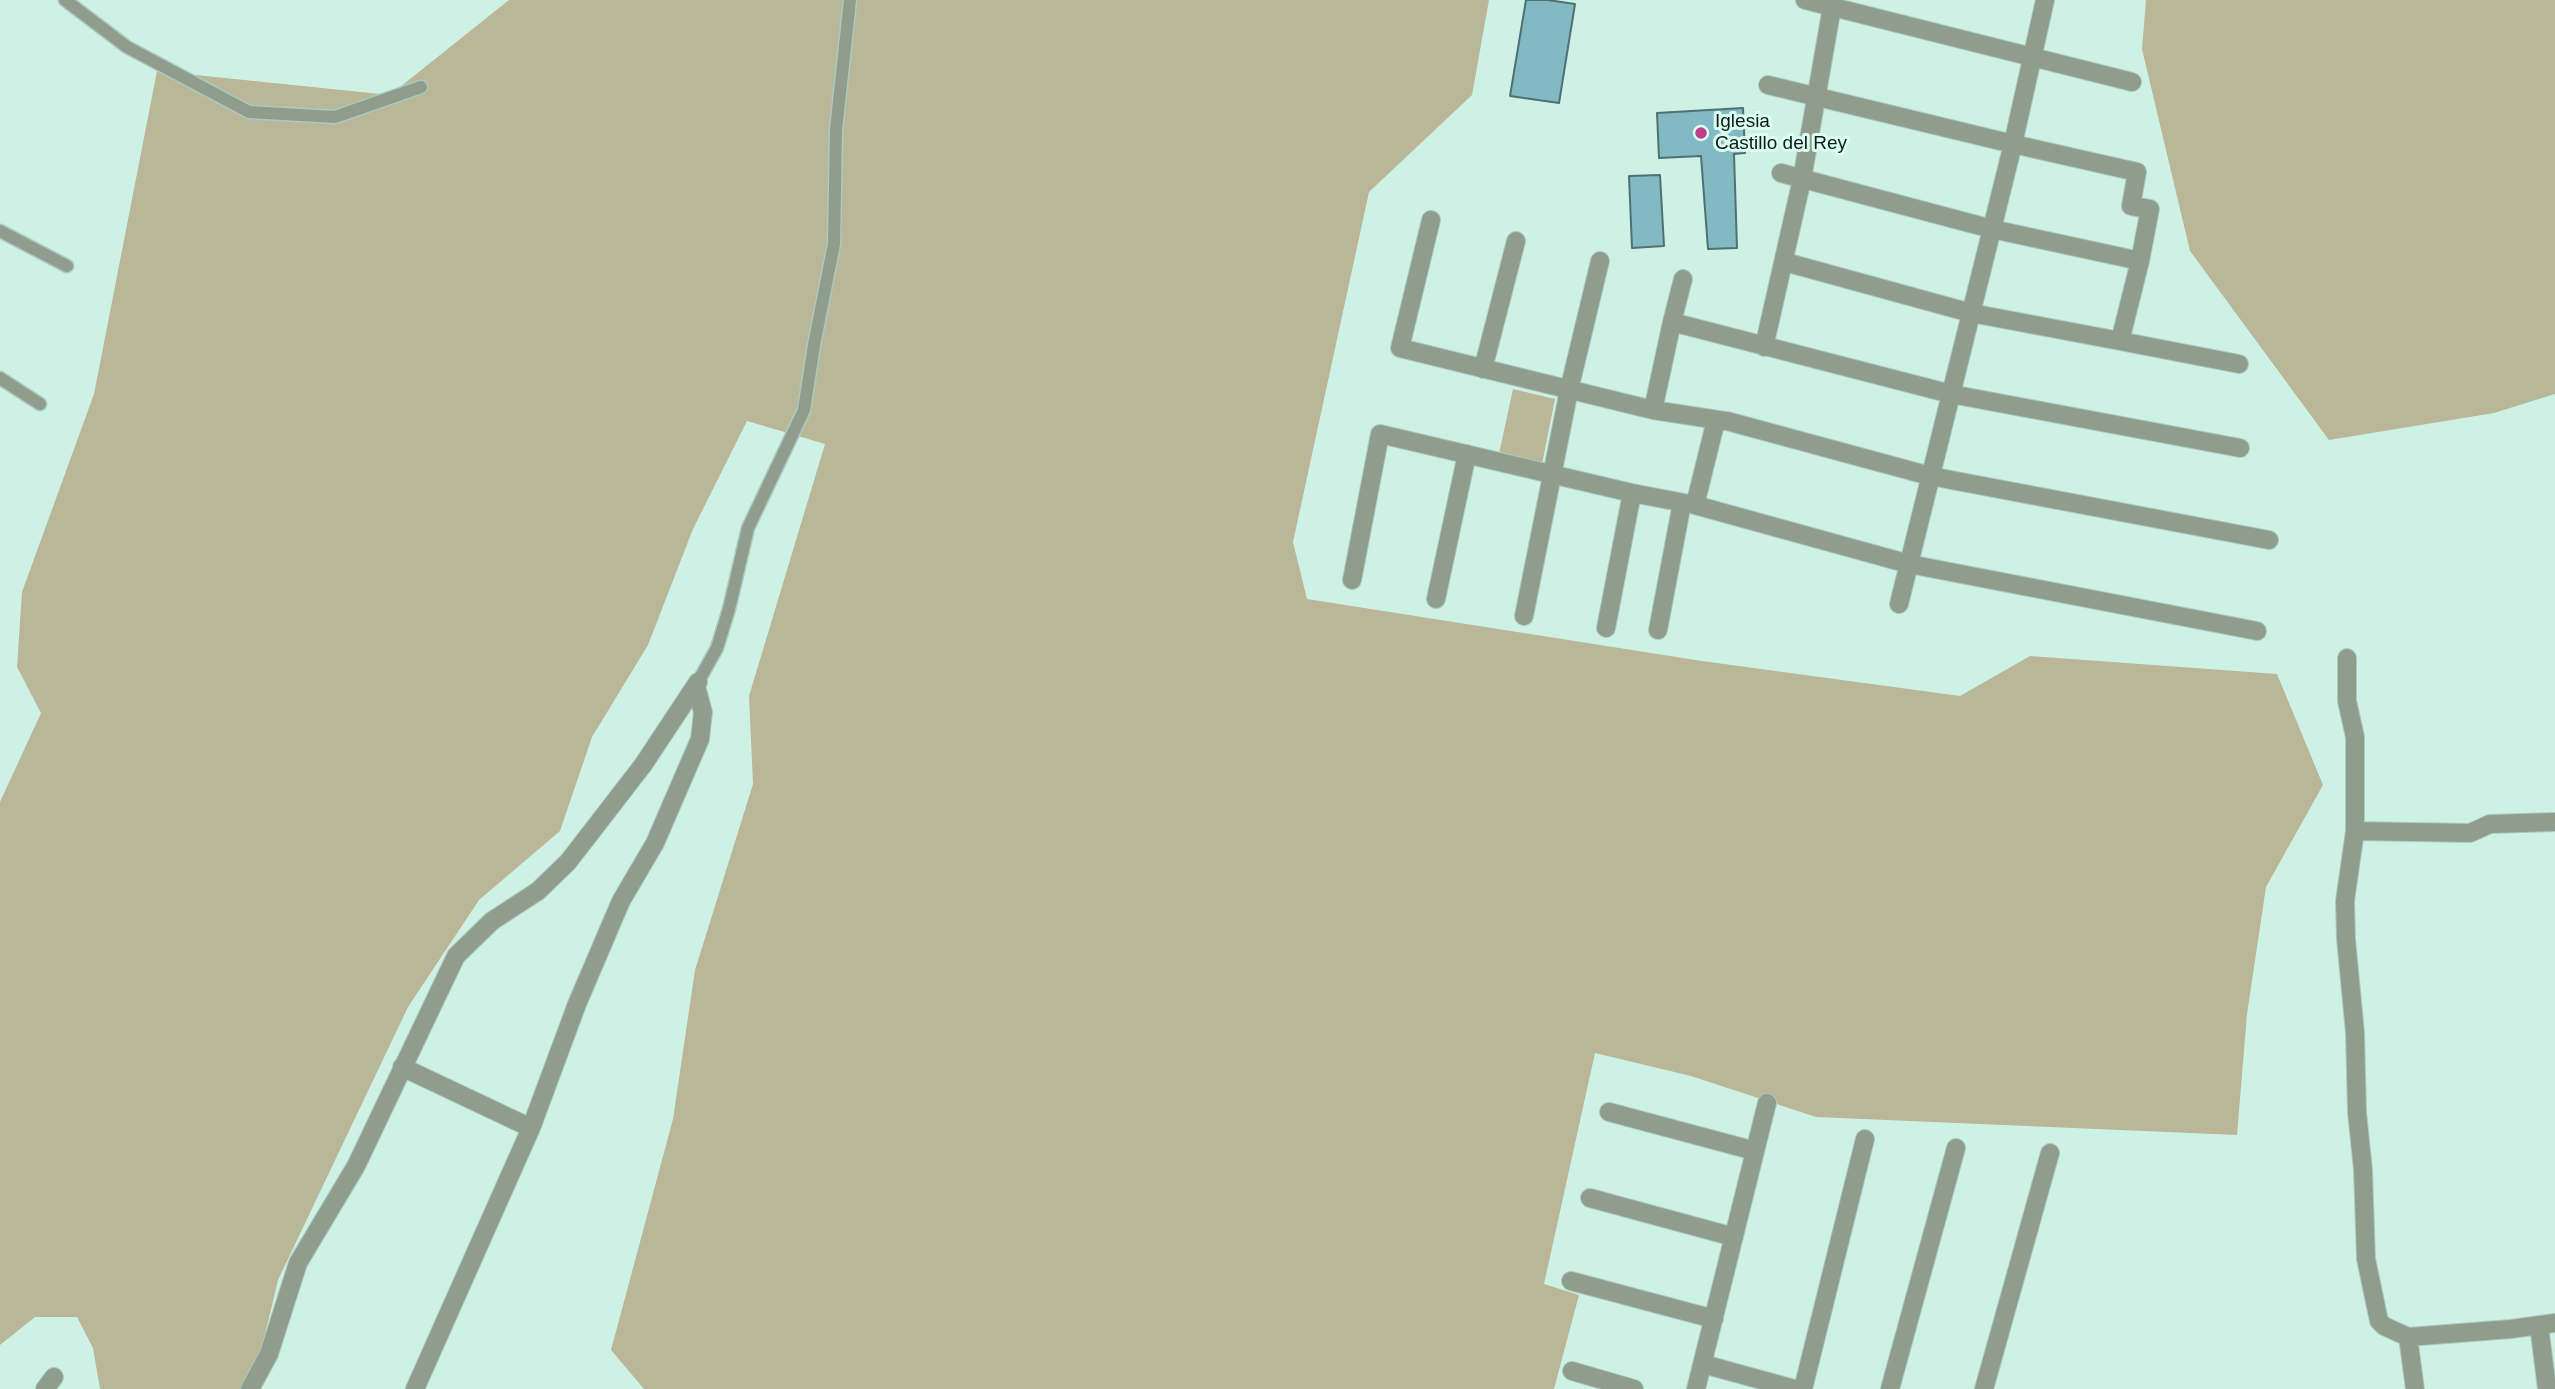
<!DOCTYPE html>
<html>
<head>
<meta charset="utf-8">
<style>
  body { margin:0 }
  canvas { display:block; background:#cef1e5 }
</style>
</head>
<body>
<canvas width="2555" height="1389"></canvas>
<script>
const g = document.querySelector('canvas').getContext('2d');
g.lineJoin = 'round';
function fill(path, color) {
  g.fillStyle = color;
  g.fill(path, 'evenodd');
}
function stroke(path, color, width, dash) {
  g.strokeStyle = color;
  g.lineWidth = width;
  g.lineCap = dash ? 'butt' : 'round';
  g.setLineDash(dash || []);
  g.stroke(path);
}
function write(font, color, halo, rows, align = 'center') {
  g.font = font + ' Helvetica,sans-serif';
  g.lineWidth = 6;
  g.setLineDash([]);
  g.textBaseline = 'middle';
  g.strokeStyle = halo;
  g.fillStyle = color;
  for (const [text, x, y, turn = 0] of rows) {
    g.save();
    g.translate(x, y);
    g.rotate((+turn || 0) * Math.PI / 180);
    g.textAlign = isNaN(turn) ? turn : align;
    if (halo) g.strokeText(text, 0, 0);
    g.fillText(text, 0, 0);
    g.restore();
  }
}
fill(new Path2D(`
  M 509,0 L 1489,0 L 1472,95 L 1369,192 L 1293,542 L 1307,599 L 1702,661 L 1960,696 L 2030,656 L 2277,674 L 2323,785 L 2266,887 L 2247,1014 L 2237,1135 L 1816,1117 L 1691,1076 L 1595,1053 L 1544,1284 L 1579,1295 L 1554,1389 L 644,1389 L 611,1350 L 673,1119 L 695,970 L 753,784 L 749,696 L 825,444 L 747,421 L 693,529 L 648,645 L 592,737 L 560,831 L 479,900 L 408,1007 L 278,1280 L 254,1381 L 245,1389 L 100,1389 L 93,1348 L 77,1317 L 35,1317 L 0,1345 L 0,802 L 41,713 L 17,667 L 22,592 L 94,394 L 157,71 L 390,95 Z
  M 2146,0 L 2555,0 L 2555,394 L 2494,413 L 2329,440 L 2190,251 L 2142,49 Z
  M 1513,389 L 1555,399 L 1542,464 L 1499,454 Z`), '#b9b798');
const building = new Path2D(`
  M 1526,0 L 1548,0 L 1575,4 L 1559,103 L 1510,96 Z
  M 1743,108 L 1745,153 L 1734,154 L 1737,248 L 1708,249 L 1701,156 L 1659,158 L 1657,113 Z
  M 1660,175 L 1664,246 L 1632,248 L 1629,176 Z`);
fill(building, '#82b9c2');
stroke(building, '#4f7075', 2);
const service = new Path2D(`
  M 65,0 L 127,47 L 249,112 L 335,117 L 421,87
  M 0,231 L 67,266
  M 0,378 L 40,404
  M 698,682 L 717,648 L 729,609 L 748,528 L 804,410 L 814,345 L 834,244 L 836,130 L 850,0`);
const pedestrian = new Path2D(`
  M 2013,144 L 2137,172 L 2131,206 L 2150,209 L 2140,261
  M 1431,220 L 1400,348 L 1653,410 L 1672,322 L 1951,394 L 2240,448
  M 1992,229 L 2140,261 L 2120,341 L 2239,364
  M 1971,313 L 2120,341
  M 1672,322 L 1683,279
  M 1764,347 L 1802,179 L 1832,7
  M 1483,369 L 1516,241
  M 1653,410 L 1725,421
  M 1930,476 L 2269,540
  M 1695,505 L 1716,420
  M 1352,580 L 1380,434 L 1632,493 L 1695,505 L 1909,564 L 2257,631
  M 1436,599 L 1467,454
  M 1524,616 L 1569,390 L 1600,261
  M 1606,628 L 1632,493
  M 1658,630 L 1682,503`);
const minor = new Path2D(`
  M 1805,0 L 2132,82
  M 1768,85 L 2013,144
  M 1781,173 L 1992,229
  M 1785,262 L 1971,313
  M 1727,421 L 1930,476
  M 1899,604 L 2013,144 L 2045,0
  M 2347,658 L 2347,701 L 2355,737 L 2355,831
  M 2555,822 L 2490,824 L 2470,833 L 2355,831 L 2345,901 L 2346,939 L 2355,1033 L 2357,1112 L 2363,1170 L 2366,1259 L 2379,1321 L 2384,1326 L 2408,1337 L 2511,1329 L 2555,1323
  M 402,1067 L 531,1128
  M 1609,1112 L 1755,1151
  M 1590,1198 L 1734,1237
  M 1571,1281 L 1714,1319
  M 2539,1325 L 2547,1389
  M 2408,1337 L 2415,1389
  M 1703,1364 L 1794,1389
  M 1572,1371 L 1634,1389
  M 45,1389 L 54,1377
  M 250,1389 L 269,1354 L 298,1263 L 356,1166 L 456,956 L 492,921 L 538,891 L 568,862 L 643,765 L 698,682
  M 415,1389 L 531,1128 L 577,1004 L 621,901 L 655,843 L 700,739 L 703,712 L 696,686
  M 1696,1389 L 1767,1103
  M 1803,1389 L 1865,1139
  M 1890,1389 L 1956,1148
  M 1984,1389 L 2050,1153`);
stroke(service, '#abcac0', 15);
stroke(pedestrian, '#abcac0', 20);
stroke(minor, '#abcac0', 20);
stroke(service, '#909c8c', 12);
stroke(pedestrian, '#909c8c', 18);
stroke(minor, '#909c8c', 18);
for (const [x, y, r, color] of [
  [1701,133,7,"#be3e8a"]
]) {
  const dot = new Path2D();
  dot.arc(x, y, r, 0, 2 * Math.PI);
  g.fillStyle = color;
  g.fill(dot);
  stroke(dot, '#dbfef2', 2.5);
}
write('19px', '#0e1a16', '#dbfef2', [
  ["Iglesia",1715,122],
  ["Castillo del Rey",1715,144]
], 'left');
</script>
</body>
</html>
